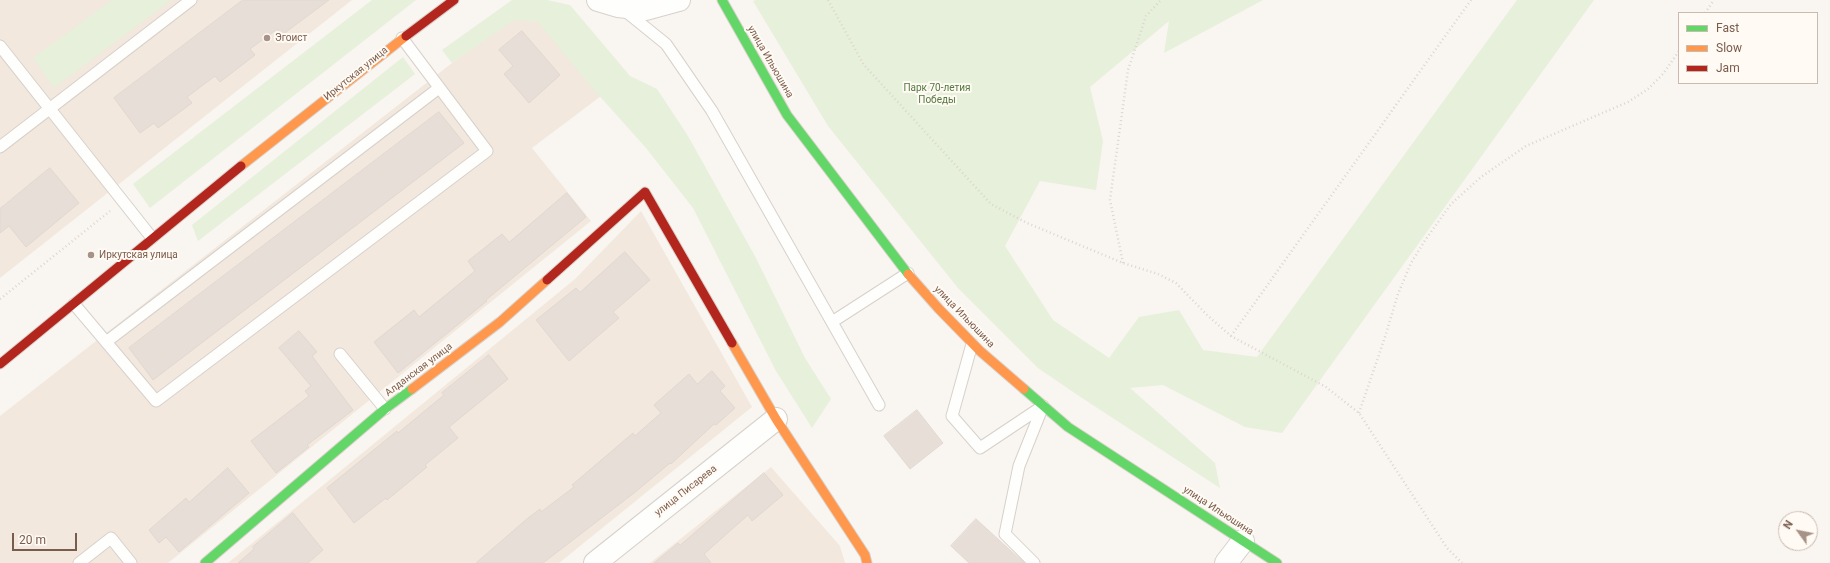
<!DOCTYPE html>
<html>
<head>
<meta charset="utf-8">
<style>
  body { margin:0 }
  #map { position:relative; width:1830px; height:563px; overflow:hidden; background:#f9f5f0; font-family:Roboto,sans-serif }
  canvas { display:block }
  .legend { position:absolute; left:1678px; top:12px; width:140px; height:72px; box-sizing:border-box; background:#fffaf3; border:1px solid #cabbb1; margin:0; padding:5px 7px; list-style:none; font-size:12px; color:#7a5c4d }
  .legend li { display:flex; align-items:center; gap:8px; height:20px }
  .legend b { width:20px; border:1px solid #cabbb1 }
  .north { position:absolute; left:1778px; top:511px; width:40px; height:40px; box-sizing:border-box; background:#fffaf3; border:1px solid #cabbb1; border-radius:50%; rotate:303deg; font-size:11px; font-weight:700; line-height:16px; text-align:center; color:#7a5c4d }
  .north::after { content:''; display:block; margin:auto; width:14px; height:18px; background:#a69286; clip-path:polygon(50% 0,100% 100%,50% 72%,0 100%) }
  .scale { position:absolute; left:12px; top:533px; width:65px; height:18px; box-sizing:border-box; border:2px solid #7a5c4d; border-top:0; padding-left:5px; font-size:12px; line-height:14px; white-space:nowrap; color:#7a5c4d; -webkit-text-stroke:3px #fffaf3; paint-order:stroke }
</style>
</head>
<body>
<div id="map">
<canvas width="1830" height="563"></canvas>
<ul class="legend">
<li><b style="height:5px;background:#63d668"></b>Fast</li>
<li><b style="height:5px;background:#ff974d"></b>Slow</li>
<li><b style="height:5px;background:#b3261e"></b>Jam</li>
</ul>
<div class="north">N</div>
<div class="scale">20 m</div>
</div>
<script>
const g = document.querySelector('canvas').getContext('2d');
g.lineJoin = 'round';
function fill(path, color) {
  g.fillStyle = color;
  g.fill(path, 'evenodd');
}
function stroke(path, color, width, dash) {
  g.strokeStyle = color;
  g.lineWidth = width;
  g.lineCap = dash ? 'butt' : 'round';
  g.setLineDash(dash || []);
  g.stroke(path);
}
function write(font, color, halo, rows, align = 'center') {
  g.font = font + ' Roboto,sans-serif';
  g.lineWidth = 4;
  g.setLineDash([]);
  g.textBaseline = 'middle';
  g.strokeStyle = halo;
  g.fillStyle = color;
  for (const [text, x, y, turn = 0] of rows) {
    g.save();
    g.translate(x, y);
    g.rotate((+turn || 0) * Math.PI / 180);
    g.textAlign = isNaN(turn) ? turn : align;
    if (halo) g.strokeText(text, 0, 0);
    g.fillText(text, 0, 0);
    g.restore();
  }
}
fill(new Path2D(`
  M 0,0 L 352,0 L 0,278 Z
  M 525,10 L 542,13 L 609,90 L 532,148 L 591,221 L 168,563 L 0,563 L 0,416 L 452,63 Z
  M 641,211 L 752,407 L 559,563 L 228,563 L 575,279 Z
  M 771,467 L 840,546 L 845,563 L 650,563 Z`), '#f2e8de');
fill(new Path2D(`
  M 112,0 L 171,0 L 54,88 L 33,58 Z
  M 372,0 L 416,0 L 150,208 L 133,184 Z
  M 512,0 L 547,0 L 570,5 L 630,76 L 657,89 L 688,136 L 756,258 L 805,358 L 831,399 L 812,428 L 776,371 L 693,208 L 646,148 L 587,82 L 538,22 L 514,20 L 452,63 L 442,50 Z
  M 756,0 L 1263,0 L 1164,53 L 1169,21 L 1090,87 L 1103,141 L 1096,190 L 1040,181 L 1005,246 L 1053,320 L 1109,358 L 1139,317 L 1179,310 L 1203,350 L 1257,357 L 1517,0 L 1594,0 L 1282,433 L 1245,427 L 1163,385 L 1130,388 L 1215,463 L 1220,488 L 1079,396 L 1038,368 L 958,288 L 828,126 L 753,1 Z
  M 403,57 L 415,74 L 198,241 L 192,225 Z`), '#e7f0db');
const building = new Path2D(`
  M 243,0 L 329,0 L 282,35 L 277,29 L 250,49 L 255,55 L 220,82 L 215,76 L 187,97 L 192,103 L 158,128 L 154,123 L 140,133 L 114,98 Z
  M 522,31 L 560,75 L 529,103 L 504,74 L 513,66 L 499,50 Z
  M 439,112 L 464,143 L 153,380 L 129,348 Z
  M 50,168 L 79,203 L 26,247 L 9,226 L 0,233 L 0,209 Z
  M 567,193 L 586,217 L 486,300 L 487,301 L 398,373 L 374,342 L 414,310 L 419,317 L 475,271 L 468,261 L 502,234 L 509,242 Z
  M 625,252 L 650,280 L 613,312 L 619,318 L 569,361 L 536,320 L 576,288 L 580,292 Z
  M 299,331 L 317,352 L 312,356 L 353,410 L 307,445 L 309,447 L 276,473 L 251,441 L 309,396 L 305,391 L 311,386 L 279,348 Z
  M 489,355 L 508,379 L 449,427 L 458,438 L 425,465 L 427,467 L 387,500 L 386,498 L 354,523 L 327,488 L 397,431 L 398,433 L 444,395 L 442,393 Z
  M 712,371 L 725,386 L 720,391 L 735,408 L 716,425 L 714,424 L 671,464 L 670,463 L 634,493 L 543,563 L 476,563 L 528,518 L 540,509 L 541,512 L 574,487 L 572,485 L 633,433 L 635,436 L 661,413 L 654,405 L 689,374 L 697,384 Z
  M 917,410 L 943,443 L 910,469 L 884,436 Z
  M 228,468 L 249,493 L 179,552 L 166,537 L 159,543 L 149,530 L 186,498 L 189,502 Z
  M 764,473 L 783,495 L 752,521 L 748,515 L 704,554 L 711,563 L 654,563 L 678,543 L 680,545 Z
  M 293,513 L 323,550 L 308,563 L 238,563 L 254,549 L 253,547 Z
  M 976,519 L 1022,561 L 1024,563 L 969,563 L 951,546 Z`);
fill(building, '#e6ded7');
stroke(building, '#e2d8d2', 1);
const lane = new Path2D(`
  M 624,10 L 666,44 L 712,111 L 879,405
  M 0,46 L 152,238
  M 0,147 L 191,0
  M 74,304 L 156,401 L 487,151 L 402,38
  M 832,322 L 908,273
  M 106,342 L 439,88
  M 972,344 L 952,416 L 980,448 L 1043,406
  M 340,354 L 385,409
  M 79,563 L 111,538 L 131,563
  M 1034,563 L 1005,534 L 1019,466 L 1043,406`);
const street = new Path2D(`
  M 598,0 L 618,6 L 646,9 L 679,0
  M 595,563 L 776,419
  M 1226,563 L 1243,541`);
const fast = new Path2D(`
  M 722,0 L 787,115 L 908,274
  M 1024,389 L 1068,427 L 1277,563
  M 205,563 L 385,409 L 412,389`);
const slow = new Path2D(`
  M 241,166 L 406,36
  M 908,274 L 939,309 L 980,351 L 1024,389
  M 732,343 L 776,419 L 865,555 L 867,563
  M 412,389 L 500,322 L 547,280`);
const jam = new Path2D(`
  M 406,36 L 454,0
  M 547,280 L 645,192 L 732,343
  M 0,364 L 241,166`);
stroke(lane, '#d7d1cb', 13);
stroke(street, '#d7d1cb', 24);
stroke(fast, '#d9d2cb', 11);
stroke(slow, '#d9d2cb', 11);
stroke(jam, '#d9d2cb', 11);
stroke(new Path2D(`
  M 828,0 L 864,65 L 991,204 L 1027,223 L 1123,263 L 1158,274 L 1176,283 L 1208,316 L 1231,336 L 1326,387 L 1359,413 L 1447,548 L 1462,563
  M 1705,13 L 1714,0
  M 1123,263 L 1110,200 L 1128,70 L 1146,16 L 1161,0
  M 0,299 L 110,211
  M 1231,336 L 1471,0
  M 1359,413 L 1385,337 L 1398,294 L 1411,263 L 1424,242 L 1451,204 L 1481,177 L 1526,146 L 1628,102 L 1648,89 L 1663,74 L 1679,51`), '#dcd5d0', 2.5, [1, 3]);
stroke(lane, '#fefefd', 11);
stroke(street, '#fefefd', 22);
stroke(fast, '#63d668', 9);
stroke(slow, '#ff974d', 9);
stroke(jam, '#b3261e', 9);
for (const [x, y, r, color] of [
  [267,38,4,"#a69286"],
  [91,255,4,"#a69286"]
]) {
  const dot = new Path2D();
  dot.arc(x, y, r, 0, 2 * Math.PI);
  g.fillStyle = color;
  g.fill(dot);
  stroke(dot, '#fffaf3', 1.5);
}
write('10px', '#7a5c4d', '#fffaf3', [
  ["Эгоист",275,38],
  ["Иркутская улица",99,255]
], 'left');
write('10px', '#7a5c4d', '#fffaf3', [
  ["улица Ильюшина",770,62,60],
  ["Иркутская улица",356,74,-39],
  ["улица Ильюшина",964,317,46],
  ["Алданская улица",419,370,-37],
  ["улица Писарева",686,491,-38],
  ["улица Ильюшина",1218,511,33]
]);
write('10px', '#537a41', '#fffaf3', [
  ["Парк 70-летия",937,88],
  ["Победы",937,100]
]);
</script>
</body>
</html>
